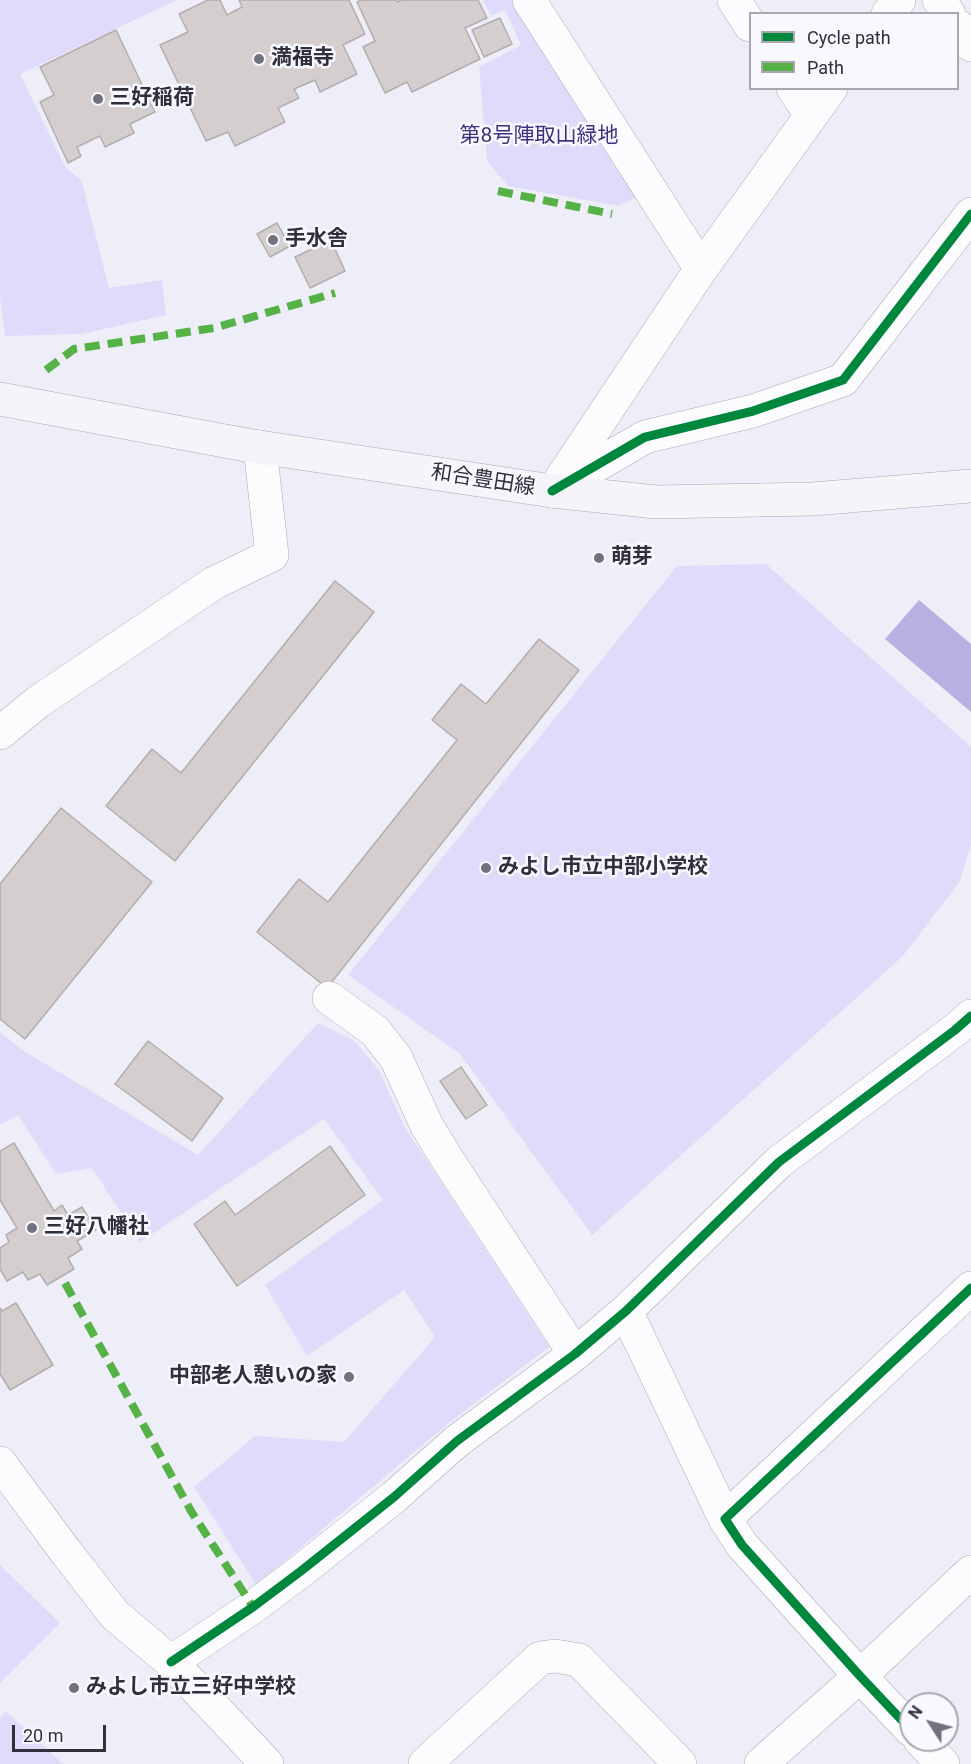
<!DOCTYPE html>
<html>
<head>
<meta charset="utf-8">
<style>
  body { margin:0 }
  #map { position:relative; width:971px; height:1764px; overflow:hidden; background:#eeeef9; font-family:Roboto,sans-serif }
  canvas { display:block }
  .legend { position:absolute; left:749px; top:12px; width:210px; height:78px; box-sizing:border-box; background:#f8f8ff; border:2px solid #a8a8b1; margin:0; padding:8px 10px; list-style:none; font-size:18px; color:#302f3c }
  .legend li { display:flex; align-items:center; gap:12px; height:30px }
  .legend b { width:30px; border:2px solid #a8a8b1 }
  .north { position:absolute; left:899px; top:1692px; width:60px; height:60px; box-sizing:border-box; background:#f8f8ff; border:2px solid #a8a8b1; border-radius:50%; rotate:306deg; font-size:16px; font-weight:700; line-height:24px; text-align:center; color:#302f3c }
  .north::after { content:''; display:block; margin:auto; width:21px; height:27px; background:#72727e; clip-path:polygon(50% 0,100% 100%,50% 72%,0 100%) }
  .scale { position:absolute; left:12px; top:1725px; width:94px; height:27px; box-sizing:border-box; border:3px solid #302f3c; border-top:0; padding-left:8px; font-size:18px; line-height:21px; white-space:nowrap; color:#302f3c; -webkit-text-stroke:4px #f8f8ff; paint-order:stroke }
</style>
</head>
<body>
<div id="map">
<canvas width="971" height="1764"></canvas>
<ul class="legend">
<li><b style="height:8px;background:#00873e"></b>Cycle path</li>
<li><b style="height:8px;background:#56b246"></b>Path</li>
</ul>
<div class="north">N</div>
<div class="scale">20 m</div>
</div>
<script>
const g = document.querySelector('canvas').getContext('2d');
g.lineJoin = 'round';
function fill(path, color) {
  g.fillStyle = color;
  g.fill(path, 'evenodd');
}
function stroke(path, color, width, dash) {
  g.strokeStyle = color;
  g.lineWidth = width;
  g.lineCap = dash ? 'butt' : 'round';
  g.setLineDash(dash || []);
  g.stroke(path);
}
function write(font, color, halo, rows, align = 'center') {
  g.font = font + ' Roboto,"Noto Sans JP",sans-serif';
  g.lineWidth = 5;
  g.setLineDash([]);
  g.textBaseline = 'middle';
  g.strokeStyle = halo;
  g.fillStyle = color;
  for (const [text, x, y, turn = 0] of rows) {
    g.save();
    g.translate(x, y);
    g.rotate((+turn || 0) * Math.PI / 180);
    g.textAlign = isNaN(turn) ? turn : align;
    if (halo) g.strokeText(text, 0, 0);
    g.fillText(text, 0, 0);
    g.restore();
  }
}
fill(new Path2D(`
  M 0,0 L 177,0 L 20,74 L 65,166 L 82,182 L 109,288 L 162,280 L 166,315 L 82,334 L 5,336 L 0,296 Z
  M 483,0 L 514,0 L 641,195 L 619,206 L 508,186 L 487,161 L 479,67 L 521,45 L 505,10 L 491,16 Z
  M 766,564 L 971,747 L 971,844 L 960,881 L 903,956 L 592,1235 L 460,1054 L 348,975 L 677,566 Z
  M 318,1023 L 353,1040 L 379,1070 L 404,1126 L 549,1347 L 450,1422 L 256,1585 L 194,1487 L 255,1436 L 344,1442 L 435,1337 L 404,1290 L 307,1356 L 265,1285 L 383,1200 L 324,1119 L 140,1242 L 92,1168 L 56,1174 L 18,1115 L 0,1125 L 0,1032 L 22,1050 L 198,1155 Z
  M 0,1565 L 60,1623 L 0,1683 Z
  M 6,1711 L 63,1764 L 0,1764 L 0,1717 Z`), '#dedcfa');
fill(new Path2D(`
  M 919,600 L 971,644 L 971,712 L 885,639 Z`), '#b6b1e1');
const building = new Path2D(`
  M 208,0 L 220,0 L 227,15 L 242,7 L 239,0 L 349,0 L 365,34 L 343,45 L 357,74 L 320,92 L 315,80 L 294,89 L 299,98 L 278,108 L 285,122 L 235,146 L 228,132 L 206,141 L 160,45 L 188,32 L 179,14 Z
  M 361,0 L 396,0 L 397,2 L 401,0 L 478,0 L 487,18 L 465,28 L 480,59 L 412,92 L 407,82 L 385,93 L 363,47 L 375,41 L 357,2 Z
  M 500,18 L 512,44 L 484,57 L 472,30 Z
  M 116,30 L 155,112 L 130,124 L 134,133 L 105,147 L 100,136 L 77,147 L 81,156 L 68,163 L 40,102 L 54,95 L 40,67 Z
  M 277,223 L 290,246 L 270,257 L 257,234 Z
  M 331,240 L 345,271 L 310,288 L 295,257 Z
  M 335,581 L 374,612 L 175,861 L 106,806 L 152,749 L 181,773 Z
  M 539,639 L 579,670 L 327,988 L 257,932 L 299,879 L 328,902 L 457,740 L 432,720 L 461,684 L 486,704 Z
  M 61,808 L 152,882 L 25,1039 L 0,1019 L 0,884 Z
  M 148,1041 L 223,1098 L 192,1141 L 115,1084 Z
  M 461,1067 L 487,1105 L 466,1119 L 440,1081 Z
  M 14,1143 L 54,1211 L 62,1205 L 68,1215 L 82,1207 L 96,1230 L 77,1241 L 82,1249 L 68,1258 L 74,1269 L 47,1285 L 40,1274 L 28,1280 L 23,1272 L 7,1281 L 0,1269 L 0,1248 L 9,1242 L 6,1235 L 17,1228 L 0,1200 L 0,1151 Z
  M 330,1146 L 365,1195 L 237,1286 L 194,1224 L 225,1201 L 235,1215 Z
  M 16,1303 L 53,1365 L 10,1390 L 0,1374 L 0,1308 L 2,1311 Z`);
fill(building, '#d4cfce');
stroke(building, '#b3aeae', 1.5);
const street = new Path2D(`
  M 529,0 L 701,269
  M 734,0 L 750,25
  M 939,0 L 949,14
  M 888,14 L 899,0
  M 958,26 L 971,45
  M 793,88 L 811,115
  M 561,479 L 701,269 L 831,88
  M 552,491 L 645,437 L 753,411 L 843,380 L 971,214
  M 0,733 L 38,702 L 214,583 L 272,555 L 260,447
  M 329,998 L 375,1031 L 396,1058 L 427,1126 L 447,1159 L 575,1354
  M 626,1311 L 725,1519
  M 0,1463 L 66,1552 L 115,1615 L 171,1662 L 267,1764
  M 171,1662 L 253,1607 L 301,1571 L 394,1497 L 457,1441 L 575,1354 L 626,1311 L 779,1162 L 955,1030 L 971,1016
  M 911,1730 L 860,1676 L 742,1545 L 725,1519 L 971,1288
  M 920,1740 L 943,1764
  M 425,1764 L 540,1658 L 555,1656 L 579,1660 L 680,1764
  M 761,1764 L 860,1676 L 971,1572`);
const secondary = new Path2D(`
  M 0,399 L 246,445 L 552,491 L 656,502 L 813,499 L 971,486`);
stroke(street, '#ababb6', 34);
stroke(secondary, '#ababb6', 34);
stroke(street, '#fcfcfe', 33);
stroke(secondary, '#f5f5f9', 33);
stroke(new Path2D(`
  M 498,191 L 612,214
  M 46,370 L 74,349 L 214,328 L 335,293
  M 65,1283 L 191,1511 L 253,1607`), '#56b246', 8, [15, 8]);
stroke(new Path2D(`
  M 552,491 L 645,437 L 753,411 L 843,380 L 971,214
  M 171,1662 L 253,1607 L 301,1571 L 394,1497 L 457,1441 L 575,1354 L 626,1311 L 779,1162 L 955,1030 L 971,1016
  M 911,1730 L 860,1676 L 742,1545 L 725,1519 L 971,1288`), '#00873e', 9);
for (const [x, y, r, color] of [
  [259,59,6,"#72727e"],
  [98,99,6,"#72727e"],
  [273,240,6,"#72727e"],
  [599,558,6,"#72727e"],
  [486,868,6,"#72727e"],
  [32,1228,6,"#72727e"],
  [349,1377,6,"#72727e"],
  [74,1688,6,"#72727e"]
]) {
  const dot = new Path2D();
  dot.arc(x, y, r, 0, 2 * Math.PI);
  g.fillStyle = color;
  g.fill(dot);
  stroke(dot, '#f8f8ff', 2);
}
write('bold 21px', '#302f3c', '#f8f8ff', [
  ["満福寺",271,59],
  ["三好稲荷",110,99],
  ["手水舎",285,240],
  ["萌芽",611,558],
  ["みよし市立中部小学校",498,868],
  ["三好八幡社",44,1228],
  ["中部老人憩いの家",337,1377,"right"],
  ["みよし市立三好中学校",86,1688]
], 'left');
write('21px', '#41317c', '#f8f8ff', [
  ["第8号陣取山緑地",539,137]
]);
write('21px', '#302f3c', '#f8f8ff', [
  ["和合豊田線",483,481,9]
]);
</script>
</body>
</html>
